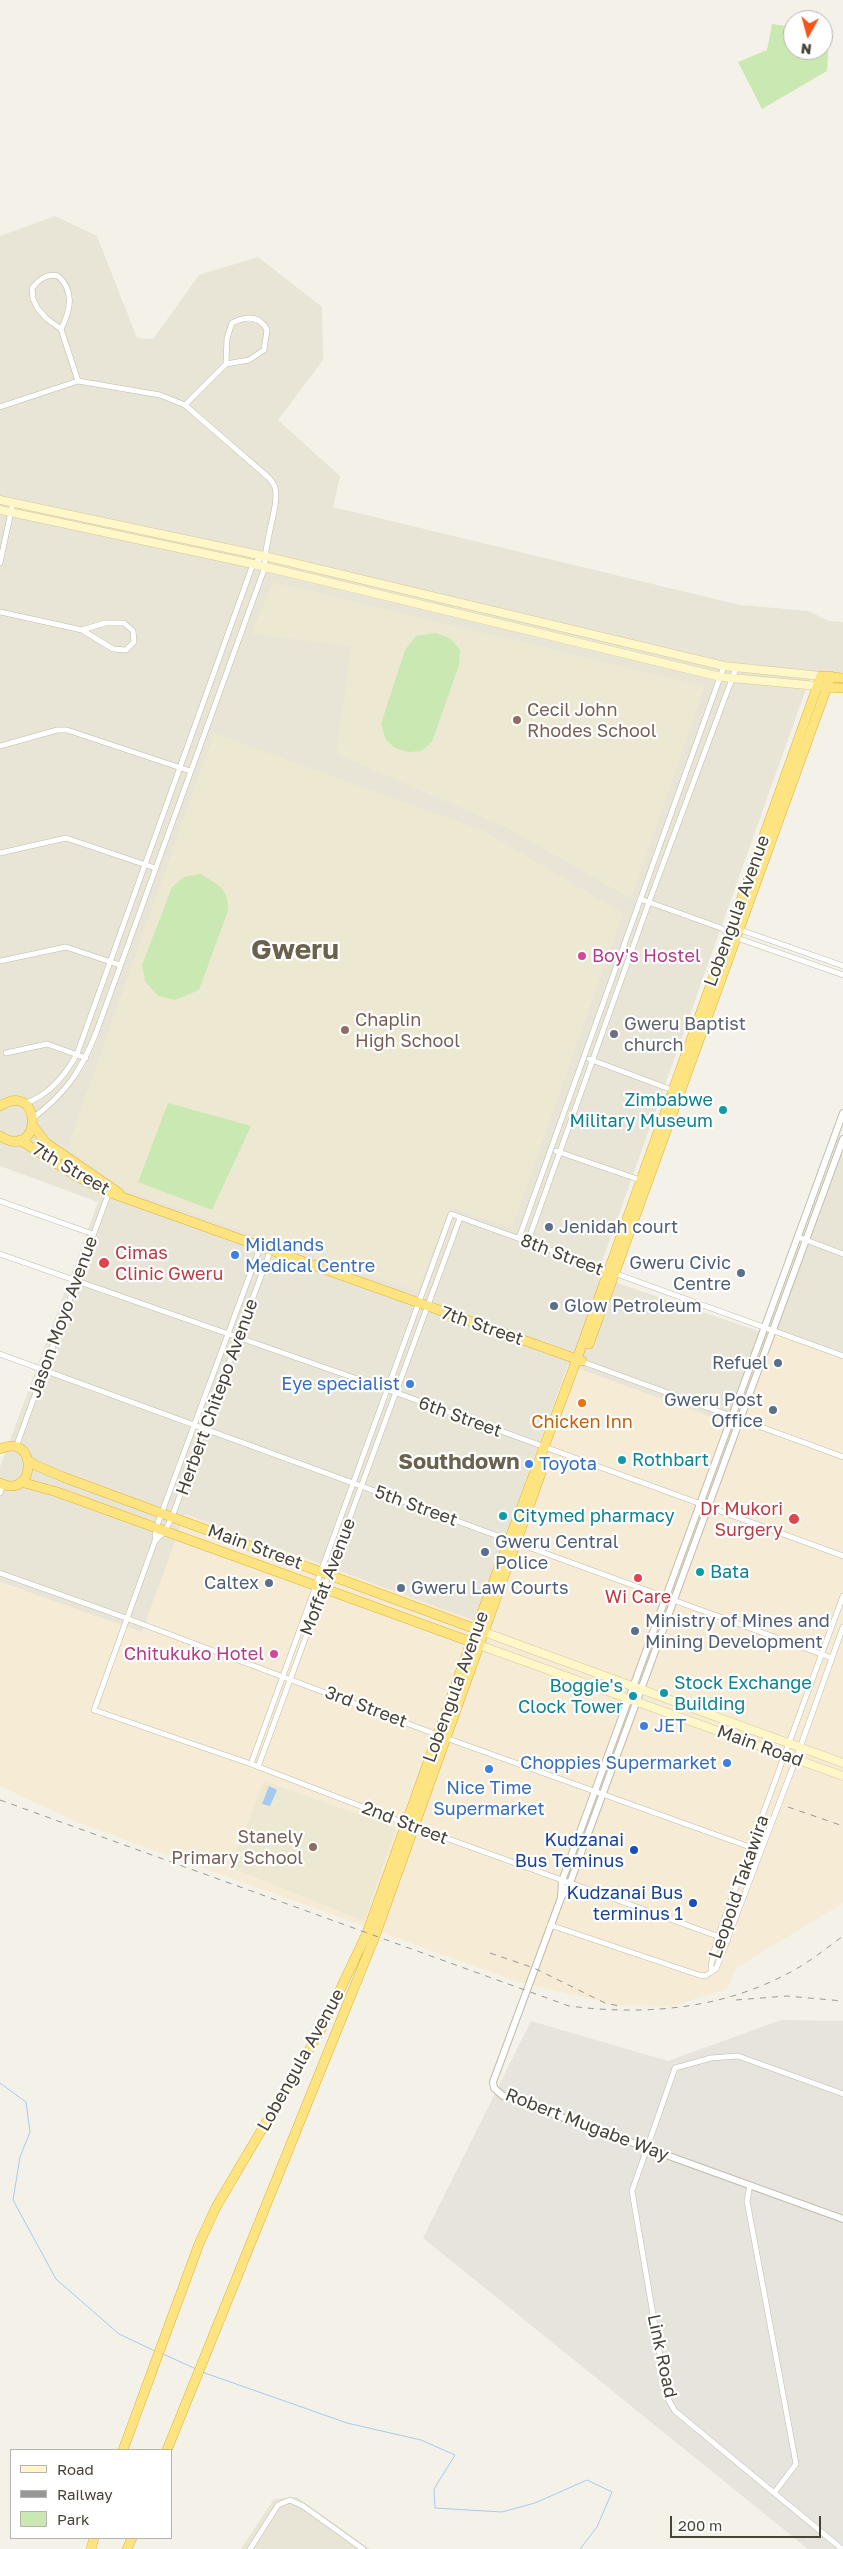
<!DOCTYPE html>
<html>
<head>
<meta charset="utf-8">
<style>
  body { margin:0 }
  #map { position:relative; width:843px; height:2549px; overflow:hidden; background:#f4f2e8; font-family:"Golos Text",sans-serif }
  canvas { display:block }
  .legend { position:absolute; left:10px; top:2449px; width:162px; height:90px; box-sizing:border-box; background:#fff; border:1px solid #b6b4af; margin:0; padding:6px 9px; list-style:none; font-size:15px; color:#484337 }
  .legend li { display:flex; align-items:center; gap:10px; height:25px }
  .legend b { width:25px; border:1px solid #b6b4af }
  .north { position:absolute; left:783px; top:10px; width:50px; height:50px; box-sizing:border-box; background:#fff; border:1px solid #b6b4af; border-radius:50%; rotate:187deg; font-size:14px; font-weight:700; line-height:20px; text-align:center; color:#484337 }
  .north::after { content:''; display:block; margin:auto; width:18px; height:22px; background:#fb5219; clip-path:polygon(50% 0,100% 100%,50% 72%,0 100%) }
  .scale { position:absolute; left:670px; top:2516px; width:151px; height:22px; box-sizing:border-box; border:2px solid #484337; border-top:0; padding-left:6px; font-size:15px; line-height:18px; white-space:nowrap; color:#484337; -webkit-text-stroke:4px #fff; paint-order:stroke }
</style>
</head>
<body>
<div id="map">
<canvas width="843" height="2549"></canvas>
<ul class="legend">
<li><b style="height:6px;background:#fff7c8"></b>Road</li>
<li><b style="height:6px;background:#979797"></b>Railway</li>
<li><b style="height:14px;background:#cae8b1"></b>Park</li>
</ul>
<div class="north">N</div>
<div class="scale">200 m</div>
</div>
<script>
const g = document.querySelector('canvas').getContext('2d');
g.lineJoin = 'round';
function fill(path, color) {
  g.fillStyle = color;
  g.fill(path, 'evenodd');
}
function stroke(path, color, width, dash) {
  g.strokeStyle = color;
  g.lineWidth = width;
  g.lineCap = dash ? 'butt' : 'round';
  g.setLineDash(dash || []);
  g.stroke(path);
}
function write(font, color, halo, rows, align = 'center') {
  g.font = font + ' "Golos Text",sans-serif';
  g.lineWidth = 4.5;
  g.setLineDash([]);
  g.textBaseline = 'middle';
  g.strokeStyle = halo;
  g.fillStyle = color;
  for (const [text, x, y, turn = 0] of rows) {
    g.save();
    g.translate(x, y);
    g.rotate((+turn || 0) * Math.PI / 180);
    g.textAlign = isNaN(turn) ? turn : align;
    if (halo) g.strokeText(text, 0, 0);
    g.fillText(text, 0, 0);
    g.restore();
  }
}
fill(new Path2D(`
  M 55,216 L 97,236 L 137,338 L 153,339 L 199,275 L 258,257 L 322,307 L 323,360 L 278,420 L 340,476 L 333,507 L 740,605 L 808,611 L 829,621 L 843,622 L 843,675 L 812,672 L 597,1276 L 761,1332 L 726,1423 L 568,1365 L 475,1621 L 185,1514 L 142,1633 L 0,1582 L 0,1467 L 98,1202 L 0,1166 L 0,236 Z
  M 841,1154 L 843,1155 L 843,1356 L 774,1330 Z
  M 297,2497 L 370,2549 L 241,2549 L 274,2499 Z`), '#e8e4d6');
fill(new Path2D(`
  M 763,1325 L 843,1356 L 843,1903 L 736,1968 L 727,1989 L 672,2006 L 617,2005 L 518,1982 L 76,1822 L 0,1786 L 0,1582 L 142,1632 L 185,1514 L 475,1621 L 568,1365 L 726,1422 Z`), '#f6ebd4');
fill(new Path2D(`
  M 781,2020 L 843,2021 L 843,2549 L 808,2549 L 423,2238 L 531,2021 L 668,2061 Z`), '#e7e3dd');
fill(new Path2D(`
  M 273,582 L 705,686 L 631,899 L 505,827 L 336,754 L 351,646 L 251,634 Z
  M 214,733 L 484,831 L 623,913 L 512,1228 L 450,1207 L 417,1292 L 122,1189 L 67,1148 Z
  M 264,1781 L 396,1828 L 364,1921 L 230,1867 Z`), '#ede8d2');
fill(new Path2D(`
  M 772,24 L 793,27 L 793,50 L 823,50 L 824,25 L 829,35 L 827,71 L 762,109 L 738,62 L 767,50 Z
  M 436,633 L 451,639 L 460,650 L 459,665 L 432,742 L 421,751 L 409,752 L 395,748 L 386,740 L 381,724 L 405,650 L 416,636 Z
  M 200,874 C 218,884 229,889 228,911 L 199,990 L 175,1000 L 158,996 L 145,981 L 142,965 L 172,887 L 184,877 Z
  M 168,1103 L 251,1126 L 212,1210 L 138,1182 Z`), '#cae8b1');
fill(new Path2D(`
  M 269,1786 L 277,1790 L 270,1806 L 262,1804 Z`), '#a5caf1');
stroke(new Path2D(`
  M 0,2083 L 26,2102 L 30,2132 L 20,2157 L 13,2200 L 56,2279 L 119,2334 L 155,2351
  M 163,2354 L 196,2369
  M 202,2372 L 347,2423 L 421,2440 L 455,2455 L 434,2489 L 435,2508 L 502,2512 L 535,2503 L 587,2480 L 612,2492 L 597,2527 L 580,2549`), '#a5caf1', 1);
const minor = new Path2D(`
  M 61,329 C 70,312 75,291 58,276 C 47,273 39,279 32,288 L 33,299 L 38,309 L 47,319 L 61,329 L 78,381
  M 185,405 L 226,364 L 227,338 L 232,323 C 246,316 259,315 267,330 L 264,350 L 249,360 L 226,364
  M 0,407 L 78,381 L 160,395 L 185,405 L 269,478 C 271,481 275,485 275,488 C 280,504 263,544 265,567 L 96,1033 C 81,1071 66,1093 33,1118
  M 0,563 L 13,502
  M 0,612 L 82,630 L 113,649 L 126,650 L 134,642 L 133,631 L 124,623 L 105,623 L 82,630
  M 0,746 L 57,730 L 67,730 L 190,771
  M 0,853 L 66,838 L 155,868
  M 640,899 L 721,928 L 737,938 L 843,975
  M 738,929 L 843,966
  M 0,961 L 66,947 L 120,965
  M 6,1053 L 47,1044 L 86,1058
  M 589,1059 L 675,1091
  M 24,1104 C 49,1095 64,1077 77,1054 L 253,564 L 264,556
  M 556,1151 L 643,1181
  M 0,1201 L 93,1234
  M 798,1237 L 843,1254
  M 519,1238 L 724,666
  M 528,1241 L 649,902 L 736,668
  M 261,1245 L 156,1528 L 155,1541 L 94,1710 L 251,1764 L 407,1824 L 728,1940
  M 0,1254 L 386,1389 L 843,1556
  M 0,1354 L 832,1658
  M 583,1362 L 843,1457
  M 16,1447 L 109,1192
  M 0,1493 L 3,1484
  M 155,1541 L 165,1531 L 172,1517 L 271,1249
  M 0,1573 L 126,1618 L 438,1735
  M 446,1738 L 761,1851
  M 251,1764 L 451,1214 L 843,1356
  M 258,1767 L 460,1218
  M 550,1925 L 699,1975 L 705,1976 L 716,1969 L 796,1759 L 843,1627
  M 712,1972 L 711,1965 L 718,1936 L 843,1596
  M 750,2185 L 747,2201 L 796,2464 L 774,2493
  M 250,2549 L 278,2505 L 290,2500 L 303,2506 L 363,2549
  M 842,2549 L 675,2411 L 667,2397 L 632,2191 L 675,2068 L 711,2058 L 738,2056 L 843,2094`);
const tertiary = new Path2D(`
  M 843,1139 L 570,1883 L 561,1898 L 493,2082 L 494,2088 L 503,2096 L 843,2219
  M 561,1897 L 562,1881 L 843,1113`);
const secondary = new Path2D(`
  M 0,500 L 264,556 L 724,666 L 821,676
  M 0,510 L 253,564 L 721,677 L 818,686
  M 484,1632 L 843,1763
  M 479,1645 L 843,1776`);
const trunk = new Path2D(`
  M 823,687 L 843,688
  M 0,1106 C 43,1079 43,1163 0,1136
  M 33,1126 L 46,1143 L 119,1193
  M 20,1140 L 76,1176 L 108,1192 L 582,1361
  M 589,1344 L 831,676
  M 0,1449 C 38,1431 37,1501 0,1483
  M 28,1460 L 35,1465 L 63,1477 L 481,1631
  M 21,1482 L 57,1492 L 477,1644
  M 123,2450 L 199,2244 L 216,2207 L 322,2028 L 367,1933 L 471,1642 L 577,1359 L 821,676 L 843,678
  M 167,2450 L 375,1936 L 541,1473
  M 91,2549 L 94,2538
  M 127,2549 L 132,2538`);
stroke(minor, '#c0bbab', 6);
stroke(tertiary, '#c0bbab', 8);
stroke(secondary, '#d4ca98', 9);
stroke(trunk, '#deb338', 10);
stroke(minor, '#fff', 5);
stroke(tertiary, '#fff', 6);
stroke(secondary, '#fff7c8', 8);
stroke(trunk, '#fee480', 9);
stroke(new Path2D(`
  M 0,1800 L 569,2006 C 647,2016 726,2009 796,1969 C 812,1960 828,1947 843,1936
  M 788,1807 L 843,1826
  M 490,1953 L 534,1968 L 605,2003 L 619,2006
  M 736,2000 L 787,1996 L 843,2001`), '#979797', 1, [6, 6]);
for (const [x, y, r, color] of [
  [517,720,5,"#8d6e63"],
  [582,956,5,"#d1479c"],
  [345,1030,5,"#8d6e63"],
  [614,1034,5,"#6b7280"],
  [723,1110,5,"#0f9aa8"],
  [549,1227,5,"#5c6f8a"],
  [235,1255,5,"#3f7fe0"],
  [104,1263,6,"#e0444e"],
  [741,1273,5,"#5c6f8a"],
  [554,1306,5,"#5c6f8a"],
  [778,1363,5,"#5c6f8a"],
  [410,1384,5,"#3f7fe0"],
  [582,1403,5,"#e8710a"],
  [773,1410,5,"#5c6f8a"],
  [622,1460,5,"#0f9aa8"],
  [529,1464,5,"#3f7fe0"],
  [503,1516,5,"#0f9aa8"],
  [794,1519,6,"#e0444e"],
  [485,1552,5,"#5c6f8a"],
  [700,1572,5,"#0f9aa8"],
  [638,1578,5,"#e0444e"],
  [269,1583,5,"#5c6f8a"],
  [401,1588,5,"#5c6f8a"],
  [635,1631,5,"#5c6f8a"],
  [274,1654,5,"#d1479c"],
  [664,1693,5,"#0f9aa8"],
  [633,1696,5,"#0f9aa8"],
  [644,1726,5,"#3f7fe0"],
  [727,1763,5,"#3f7fe0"],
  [489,1769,5,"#3f7fe0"],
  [313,1847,5,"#8d6e63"],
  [634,1850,5,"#1a4fb4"],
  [693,1903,5,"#1a4fb4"]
]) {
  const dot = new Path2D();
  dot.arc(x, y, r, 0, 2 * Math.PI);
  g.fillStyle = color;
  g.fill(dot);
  stroke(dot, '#fff', 2);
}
write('18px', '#785e54', '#fff', [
  ["Cecil John",527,710],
  ["Rhodes School",527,731],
  ["Chaplin",355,1020],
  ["High School",355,1041],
  ["Stanely",303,1837,"right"],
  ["Primary School",303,1858,"right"]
], 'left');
write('18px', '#484337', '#fff', [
  ["Lobengula Avenue",737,911,-70],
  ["7th Street",71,1169,30],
  ["8th Street",562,1255,21],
  ["Jason Moyo Avenue",63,1317,-70],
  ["7th Street",482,1326,19],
  ["Herbert Chitepo Avenue",217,1397,-70],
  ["6th Street",460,1417,20],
  ["5th Street",416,1506,20],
  ["Main Street",255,1547,20],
  ["Moffat Avenue",328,1577,-69],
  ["Lobengula Avenue",456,1687,-70],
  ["3rd Street",366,1707,21],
  ["Main Road",760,1746,20],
  ["2nd Street",405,1823,21],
  ["Leopold Takawira",739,1887,-71],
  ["Lobengula Avenue",301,2060,-61],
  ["Robert Mugabe Way",587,2125,21],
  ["Link Road",662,2356,78]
]);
write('18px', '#b23c85', '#fff', [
  ["Boy's Hostel",592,956],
  ["Chitukuko Hotel",264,1654,"right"]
], 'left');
write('18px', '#5b616d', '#fff', [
  ["Gweru Baptist",624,1024],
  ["church",624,1045]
], 'left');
write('18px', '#0d838f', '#fff', [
  ["Zimbabwe",713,1100,"right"],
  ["Military Museum",713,1121,"right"],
  ["Rothbart",632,1460],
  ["Citymed pharmacy",513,1516],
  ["Bata",710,1572],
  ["Stock Exchange",674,1683],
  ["Building",674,1704],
  ["Boggie's",623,1686,"right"],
  ["Clock Tower",623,1707,"right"]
], 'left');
write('18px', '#4e5e75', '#fff', [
  ["Jenidah court",559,1227],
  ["Gweru Civic",731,1263,"right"],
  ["Centre",731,1284,"right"],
  ["Glow Petroleum",564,1306],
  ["Refuel",768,1363,"right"],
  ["Gweru Post",763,1400,"right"],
  ["Office",763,1421,"right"],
  ["Gweru Central",495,1542],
  ["Police",495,1563],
  ["Caltex",259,1583,"right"],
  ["Gweru Law Courts",411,1588],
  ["Ministry of Mines and",645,1621],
  ["Mining Development",645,1642]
], 'left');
write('18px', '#366cbe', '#fff', [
  ["Midlands",245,1245],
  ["Medical Centre",245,1266],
  ["Eye specialist",400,1384,"right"],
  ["Toyota",539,1464],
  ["JET",654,1726],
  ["Choppies Supermarket",717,1763,"right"],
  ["Nice Time",489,1788,"center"],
  ["Supermarket",489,1809,"center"]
], 'left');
write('18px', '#be3a42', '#fff', [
  ["Cimas",115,1253],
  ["Clinic Gweru",115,1274],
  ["Dr Mukori",783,1509,"right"],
  ["Surgery",783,1530,"right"],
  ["Wi Care",638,1597,"center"]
], 'left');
write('18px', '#c56008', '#fff', [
  ["Chicken Inn",582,1422]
]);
write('18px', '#164399', '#fff', [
  ["Kudzanai",624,1840],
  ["Bus Teminus",624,1861],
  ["Kudzanai Bus",683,1893],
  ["terminus 1",683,1914]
], 'right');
write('bold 22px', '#6b624e', '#fff', [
  ["Southdown",459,1462]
]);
write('bold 28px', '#6b624e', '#fff', [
  ["Gweru",295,950]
]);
</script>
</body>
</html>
